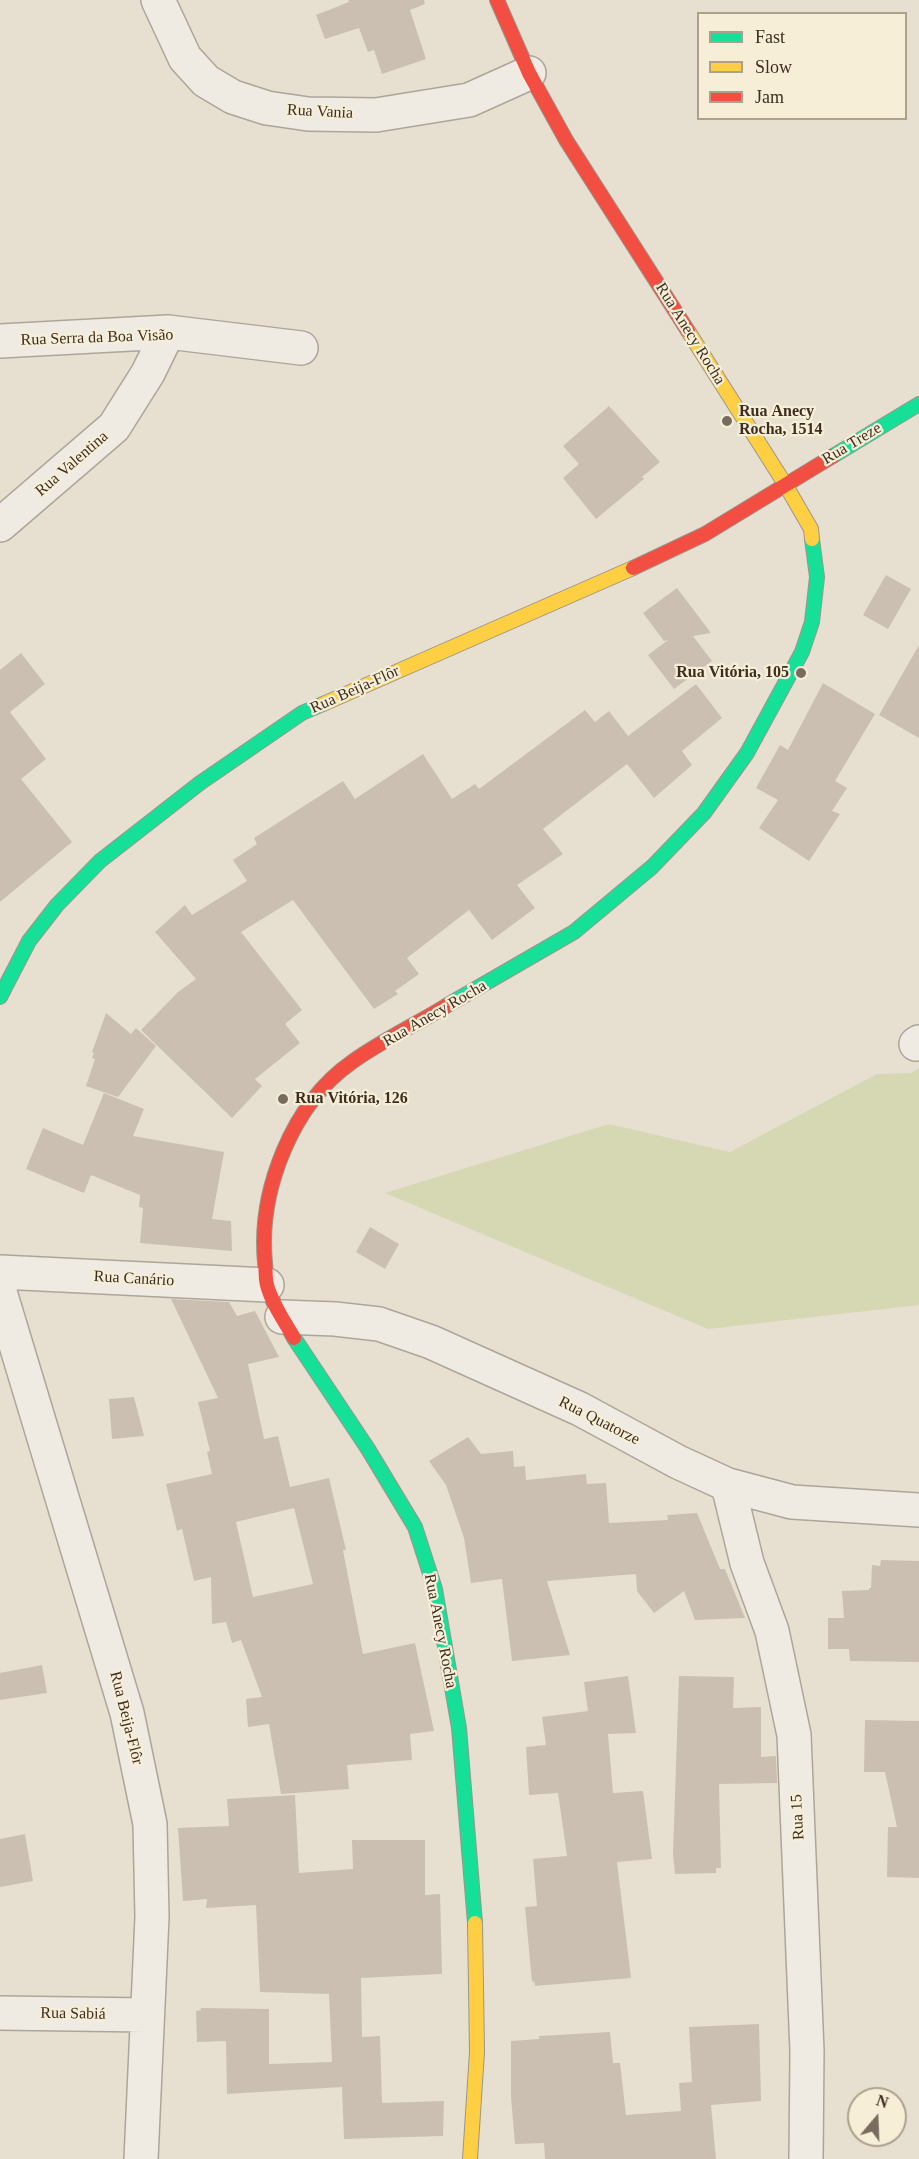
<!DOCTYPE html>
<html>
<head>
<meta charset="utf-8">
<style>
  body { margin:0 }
  #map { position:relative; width:919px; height:2159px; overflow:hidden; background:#e7e0d1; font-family:Georgia,serif }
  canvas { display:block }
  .legend { position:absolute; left:697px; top:12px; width:210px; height:108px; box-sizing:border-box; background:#f7eed8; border:2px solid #ada18e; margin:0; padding:8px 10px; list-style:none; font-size:18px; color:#3d2e20 }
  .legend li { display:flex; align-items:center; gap:12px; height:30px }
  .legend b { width:30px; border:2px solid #ada18e }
  .north { position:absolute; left:847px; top:2087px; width:60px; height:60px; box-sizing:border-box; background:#f7eed8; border:2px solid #ada18e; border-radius:50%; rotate:19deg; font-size:16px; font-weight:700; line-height:24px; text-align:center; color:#3d2e20 }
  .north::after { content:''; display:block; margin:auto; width:21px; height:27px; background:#786c5e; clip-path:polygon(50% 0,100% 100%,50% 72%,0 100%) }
</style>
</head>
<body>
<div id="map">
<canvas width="919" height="2159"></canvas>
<ul class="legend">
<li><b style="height:8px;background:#16e098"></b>Fast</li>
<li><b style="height:8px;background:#ffcf43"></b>Slow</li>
<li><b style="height:8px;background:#f24e42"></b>Jam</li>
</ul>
<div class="north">N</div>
</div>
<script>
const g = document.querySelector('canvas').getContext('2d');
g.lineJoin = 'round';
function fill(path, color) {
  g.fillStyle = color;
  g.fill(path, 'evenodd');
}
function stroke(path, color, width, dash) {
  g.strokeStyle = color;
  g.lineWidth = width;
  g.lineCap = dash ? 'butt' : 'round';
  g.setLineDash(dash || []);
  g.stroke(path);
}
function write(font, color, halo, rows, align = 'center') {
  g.font = font + ' Georgia,serif';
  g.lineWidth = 4.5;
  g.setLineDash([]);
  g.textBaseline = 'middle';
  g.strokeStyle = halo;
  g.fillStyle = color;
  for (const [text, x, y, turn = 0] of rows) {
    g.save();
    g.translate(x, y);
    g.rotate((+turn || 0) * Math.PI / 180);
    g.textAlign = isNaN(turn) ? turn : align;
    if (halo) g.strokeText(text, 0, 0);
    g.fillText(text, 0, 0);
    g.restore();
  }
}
fill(new Path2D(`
  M 919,1068 L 919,1305 L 708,1329 L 385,1193 L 609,1124 L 730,1152 L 877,1074 L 911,1073 Z`), '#d6d7b3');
fill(new Path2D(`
  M 348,0 L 424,0 L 425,4 L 410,10 L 426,59 L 382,74 L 374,50 L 368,52 L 359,28 L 325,39 L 316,15 L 349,2 Z
  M 609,406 L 660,462 L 642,477 L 644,479 L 596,519 L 563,478 L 579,464 L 563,446 Z
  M 886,575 L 911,589 L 888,629 L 863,615 Z
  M 677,588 L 711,633 L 693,636 L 712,661 L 674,689 L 648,655 L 668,640 L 664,641 L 643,613 Z
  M 919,645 L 919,738 L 879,715 Z
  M 21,653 L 45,684 L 10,712 L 46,759 L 21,779 L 72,842 L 0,902 L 0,670 Z
  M 823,683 L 875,714 L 835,781 L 847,788 L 832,811 L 840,814 L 809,861 L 759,828 L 778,800 L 756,788 L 780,745 L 788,750 Z
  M 696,684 L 722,718 L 682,751 L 692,765 L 654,798 L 627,764 L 543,829 L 563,854 L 517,885 L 535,908 L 492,940 L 469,910 L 407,958 L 419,974 L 395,991 L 398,994 L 374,1009 L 293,900 L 241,932 L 302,1010 L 285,1024 L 300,1043 L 255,1079 L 262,1086 L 232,1118 L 141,1030 L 178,992 L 196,979 L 155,932 L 185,905 L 192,915 L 247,881 L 233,860 L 257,844 L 254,838 L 343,781 L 355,799 L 423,754 L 452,799 L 475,784 L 479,789 L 585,710 L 595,722 L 609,711 L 628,736 Z
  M 106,1013 L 131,1034 L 136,1028 L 156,1046 L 118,1097 L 86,1086 L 95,1059 L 92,1058 L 94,1053 L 92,1052 Z
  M 104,1093 L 144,1109 L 133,1136 L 224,1152 L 212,1219 L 231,1221 L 232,1251 L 140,1243 L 143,1208 L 139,1207 L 140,1195 L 91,1175 L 84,1193 L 26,1169 L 43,1128 L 83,1145 Z
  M 370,1227 L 399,1244 L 385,1269 L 356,1252 Z
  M 171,1299 L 229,1302 L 237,1316 L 255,1311 L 279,1357 L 248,1364 L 264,1439 L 278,1436 L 290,1487 L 329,1478 L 346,1550 L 343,1550 L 363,1654 L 415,1643 L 434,1731 L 410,1734 L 412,1760 L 347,1765 L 349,1789 L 281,1794 L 269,1724 L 248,1727 L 246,1699 L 262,1697 L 241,1640 L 232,1643 L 226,1622 L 212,1624 L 211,1577 L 194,1581 L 182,1529 L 177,1531 L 166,1484 L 212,1474 L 207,1452 L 210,1451 L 198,1402 L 218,1398 ZM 294,1508 L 313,1584 L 253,1597 L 236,1522 Z
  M 134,1397 L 144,1436 L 112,1439 L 109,1399 Z
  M 468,1437 L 481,1454 L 513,1451 L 514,1467 L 525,1466 L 526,1480 L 586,1474 L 587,1484 L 606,1483 L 609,1523 L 668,1520 L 667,1515 L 697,1513 L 720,1569 L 725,1569 L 745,1618 L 695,1620 L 684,1591 L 654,1613 L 637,1591 L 636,1574 L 547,1581 L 570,1655 L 512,1661 L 502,1579 L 471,1583 L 464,1538 L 446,1485 L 429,1461 Z
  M 881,1560 L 919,1561 L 919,1662 L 850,1661 L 849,1649 L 828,1649 L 828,1618 L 844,1618 L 842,1591 L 869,1590 L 869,1588 L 871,1588 L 872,1565 L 880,1566 Z
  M 42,1665 L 47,1693 L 0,1700 L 0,1673 Z
  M 628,1676 L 636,1733 L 608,1734 L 613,1793 L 643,1791 L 652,1859 L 617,1862 L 631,1978 L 535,1986 L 534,1981 L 532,1982 L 525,1907 L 537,1906 L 533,1859 L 567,1856 L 558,1793 L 529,1795 L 526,1747 L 546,1745 L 542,1717 L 588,1711 L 584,1682 Z
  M 679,1676 L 734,1677 L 733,1708 L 761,1707 L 761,1757 L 776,1756 L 777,1783 L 719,1784 L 721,1868 L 716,1868 L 716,1873 L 675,1874 L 673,1854 Z
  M 865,1720 L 919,1721 L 919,1878 L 887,1877 L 888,1827 L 897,1827 L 885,1772 L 864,1772 Z
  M 295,1795 L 299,1873 L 353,1869 L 352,1840 L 425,1840 L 425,1895 L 440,1894 L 442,1974 L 361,1978 L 362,2037 L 380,2036 L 382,2103 L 444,2101 L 443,2136 L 344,2139 L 342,2087 L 227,2094 L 226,2041 L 197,2042 L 196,2011 L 201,2010 L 201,2008 L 269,2009 L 269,2064 L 332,2062 L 329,1994 L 260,1992 L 256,1905 L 206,1908 L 207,1899 L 183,1901 L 178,1828 L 229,1826 L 227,1799 Z
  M 25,1834 L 33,1881 L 0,1887 L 0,1839 Z
  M 759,2024 L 761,2101 L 711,2105 L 716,2159 L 545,2159 L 544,2143 L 515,2144 L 511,2097 L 511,2041 L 539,2039 L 539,2036 L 610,2032 L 613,2063 L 620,2063 L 626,2115 L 681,2111 L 679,2083 L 692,2082 L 689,2027 Z`), '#cbbfb2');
const street = new Path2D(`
  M 158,0 L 185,58 L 206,81 L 233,97 L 267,108 L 308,114 L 376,115 L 469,100 L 529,73
  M 0,341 L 168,332 L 301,348
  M 0,525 L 114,427 L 148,373 L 168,332
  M 916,1044 L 919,1042
  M 0,1272 L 267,1285
  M 0,1292 L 127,1713 L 150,1824 L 152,1917 L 141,2159
  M 282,1317 L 335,1319 L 379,1324 L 431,1342 L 580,1409 L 678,1462 L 728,1485 L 792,1502 L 919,1510
  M 728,1485 L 747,1563 L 772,1631 L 794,1735 L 807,2051 L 806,2159
  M 0,2013 L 147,2015`);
const fast = new Path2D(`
  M 833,456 L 919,404
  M 0,997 L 29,941 L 57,905 L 100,861 L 200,783 L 302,713 L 323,704
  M 446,1006 L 574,932 L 652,867 L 704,813 L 747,753 L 802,652 L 812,622 L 817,577 L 812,539
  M 294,1338 L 368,1449 L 415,1527 L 435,1589 L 459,1728 L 475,1923`);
const slow = new Path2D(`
  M 688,331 L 785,484 L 811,529 L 812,539
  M 323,704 L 633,568
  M 470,2159 L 477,2052 L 475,1923`);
const jam = new Path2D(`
  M 497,0 L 529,73 L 566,140 L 688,331
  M 633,568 L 705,534 L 833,456
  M 294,1338 C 285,1322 272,1304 267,1285 C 265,1278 266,1270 265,1263 C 258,1191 292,1104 352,1062 C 381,1041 415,1025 446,1006`);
stroke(street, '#ada599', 36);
stroke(fast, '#9c958a', 16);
stroke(slow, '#9c958a', 16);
stroke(jam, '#9c958a', 16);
stroke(street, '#efebe3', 33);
stroke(fast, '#16e098', 14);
stroke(slow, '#ffcf43', 14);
stroke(jam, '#f24e42', 14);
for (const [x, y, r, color] of [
  [727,421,6,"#786c5e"],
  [801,673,6,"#786c5e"],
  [283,1099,6,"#786c5e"]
]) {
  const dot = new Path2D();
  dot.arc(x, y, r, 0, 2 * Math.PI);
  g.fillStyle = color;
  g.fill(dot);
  stroke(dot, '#f7eed8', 2);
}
write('16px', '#3d2e20', '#f7eed8', [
  ["Rua Vania",320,112,3],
  ["Rua Anecy Rocha",690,334,58],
  ["Rua Serra da Boa Visão",97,338,-2],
  ["Rua Treze",852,444,-31],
  ["Rua Valentina",72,464,-41],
  ["Rua Beija-Flôr",355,690,-24],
  ["Rua Anecy Rocha",435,1014,-30],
  ["Rua Canário",134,1279,3],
  ["Rua Quatorze",599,1421,27],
  ["Rua Anecy Rocha",440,1631,79],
  ["Rua Beija-Flôr",126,1718,76],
  ["Rua 15",798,1817,-93],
  ["Rua Sabiá",73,2014,1]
]);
write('bold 16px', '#3d2e20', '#f7eed8', [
  ["Rua Anecy",739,412],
  ["Rocha, 1514",739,430],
  ["Rua Vitória, 105",789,673,"right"],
  ["Rua Vitória, 126",295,1099]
], 'left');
</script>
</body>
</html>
